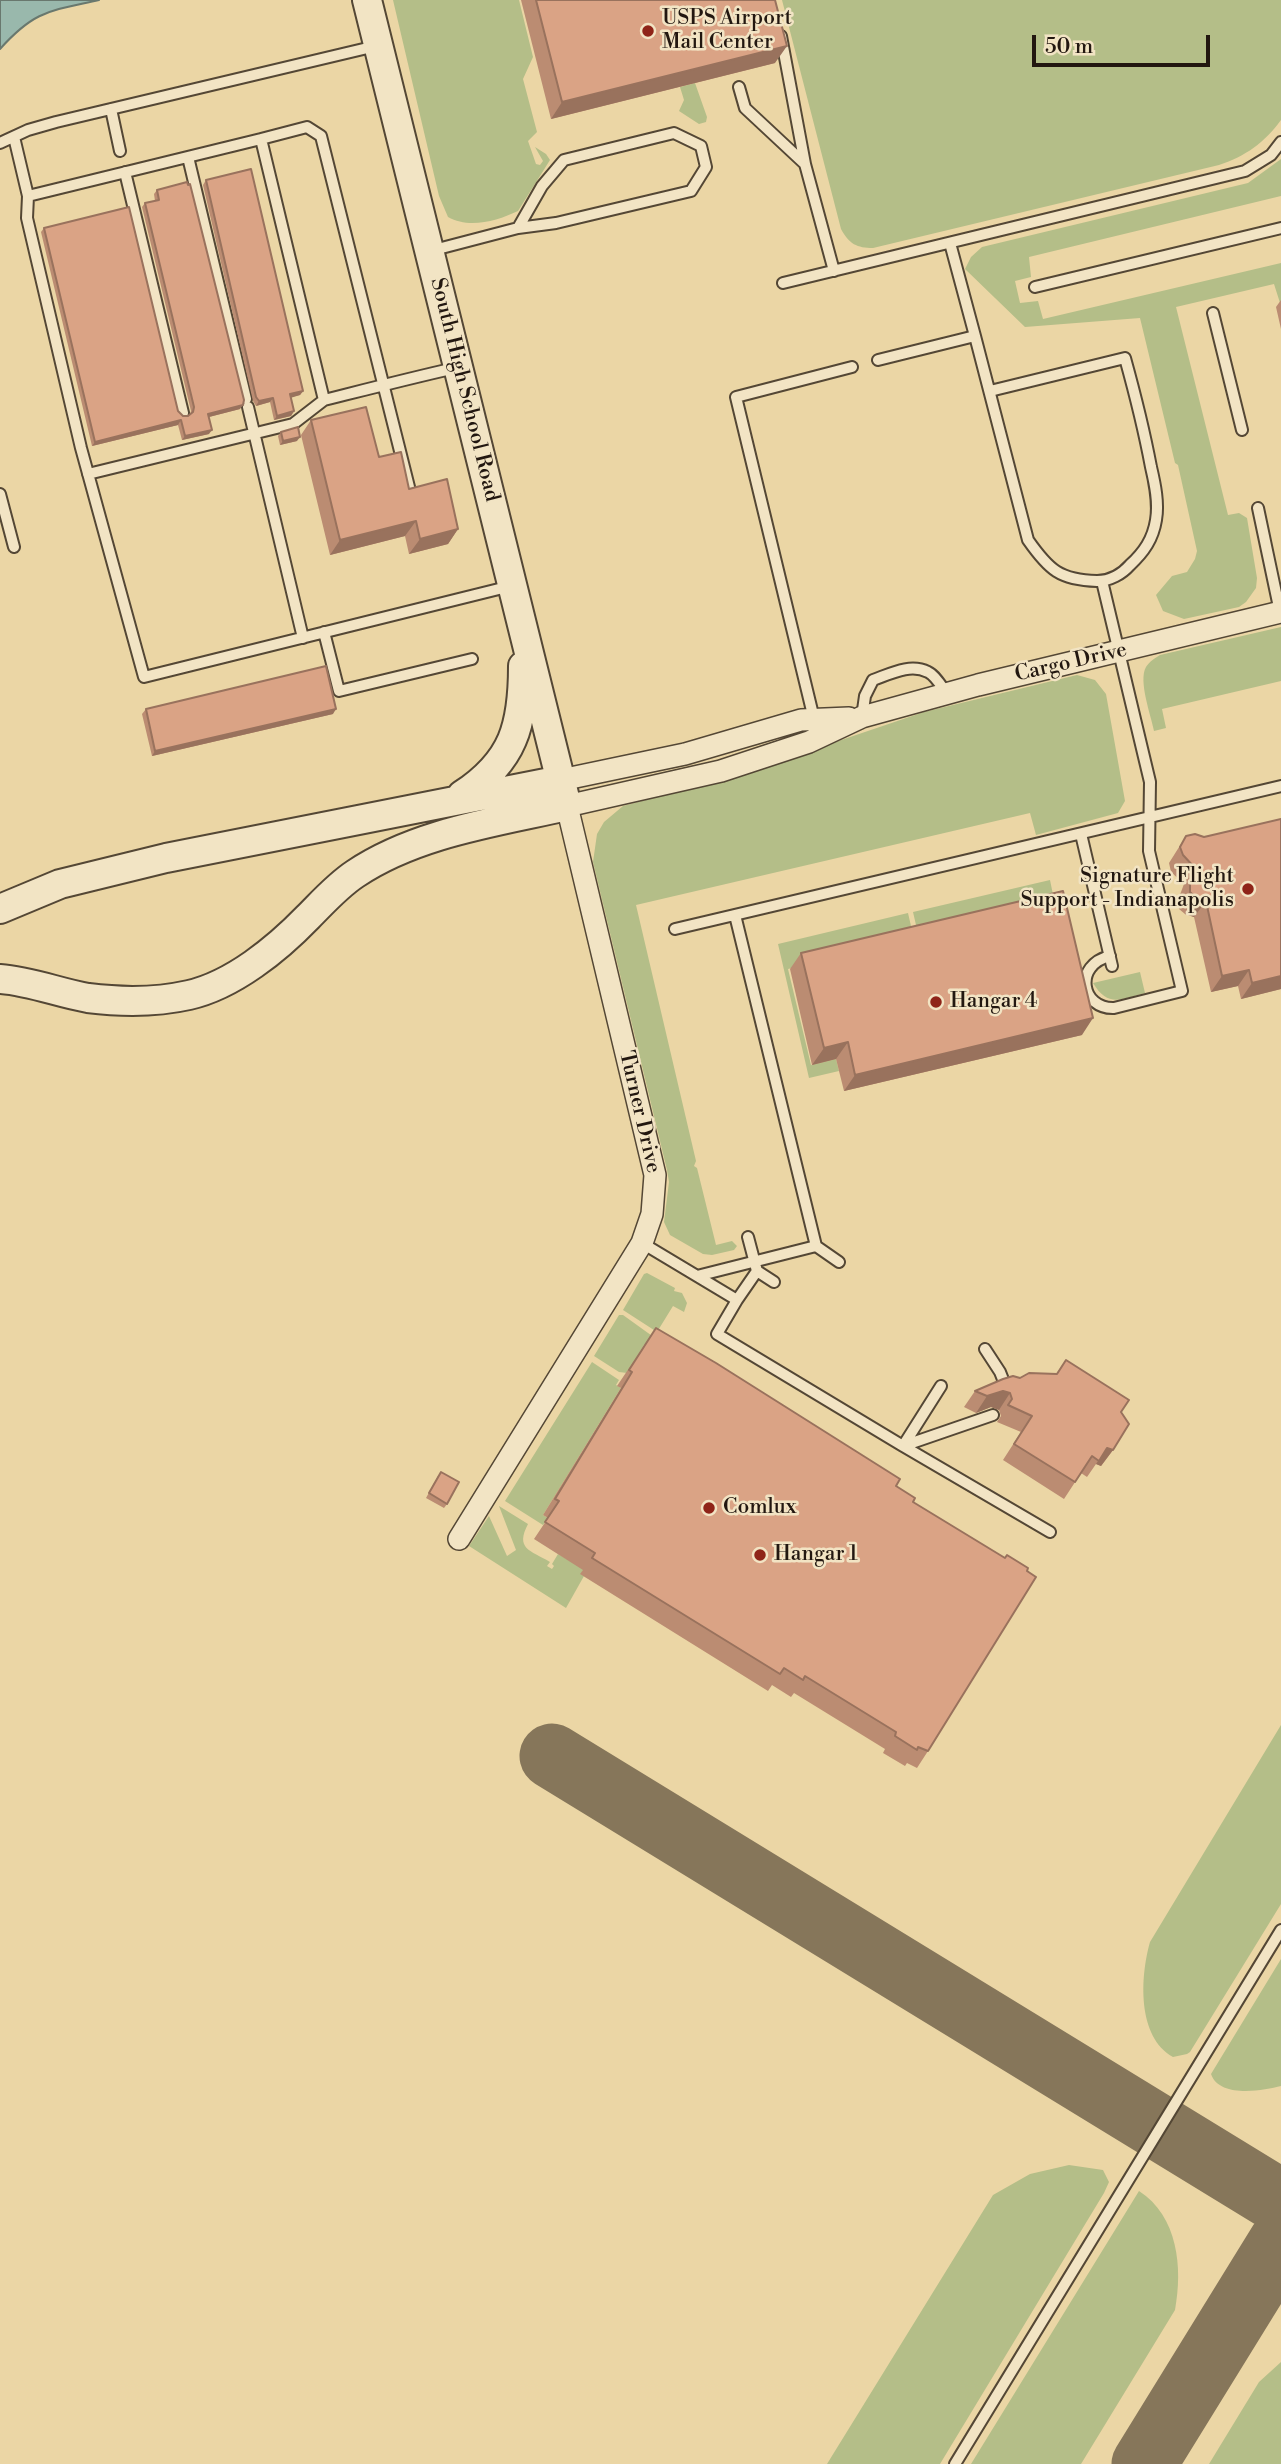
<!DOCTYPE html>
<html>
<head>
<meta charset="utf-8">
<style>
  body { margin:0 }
  #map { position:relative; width:1281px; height:2464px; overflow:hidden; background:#ebd6a5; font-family:"Libre Bodoni",serif }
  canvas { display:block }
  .scale { position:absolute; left:1032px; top:35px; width:178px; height:32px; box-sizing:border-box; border:4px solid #221710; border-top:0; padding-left:9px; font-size:21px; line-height:24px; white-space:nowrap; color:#221710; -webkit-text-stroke:5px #f2e4c4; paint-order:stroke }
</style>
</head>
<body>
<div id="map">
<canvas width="1281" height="2464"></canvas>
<div class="scale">50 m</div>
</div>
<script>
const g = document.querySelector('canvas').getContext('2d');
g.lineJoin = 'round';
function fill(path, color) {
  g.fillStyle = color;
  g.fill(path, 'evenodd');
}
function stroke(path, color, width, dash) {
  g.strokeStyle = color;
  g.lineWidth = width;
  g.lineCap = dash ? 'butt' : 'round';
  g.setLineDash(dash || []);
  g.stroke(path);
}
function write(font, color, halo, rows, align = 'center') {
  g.font = font + ' "Libre Bodoni",serif';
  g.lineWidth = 5;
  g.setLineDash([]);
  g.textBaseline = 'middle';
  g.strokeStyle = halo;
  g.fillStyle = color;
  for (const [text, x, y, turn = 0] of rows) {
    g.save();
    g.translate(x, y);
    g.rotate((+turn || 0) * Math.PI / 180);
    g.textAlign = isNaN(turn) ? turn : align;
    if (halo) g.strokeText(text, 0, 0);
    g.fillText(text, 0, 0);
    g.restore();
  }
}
fill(new Path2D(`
  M 393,0 L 519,0 L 533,57 L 523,79 L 537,132 L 528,141 L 536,164 L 540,165 L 543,161 L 535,147 L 546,154 L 550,160 L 518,211 C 497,221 469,229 448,217 L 439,196 Z
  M 782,0 L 1281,0 L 1281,120 C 1264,143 1246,156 1219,165 L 873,248 C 857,248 849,244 841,229 Z
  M 695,83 L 707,117 L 706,122 L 699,124 L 679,111 L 684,100 L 680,87 Z
  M 1281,159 L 1281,196 L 1029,257 L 1031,277 L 1015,281 L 1020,303 L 1038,301 L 1043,319 L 1281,263 L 1281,306 L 1274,284 L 1176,307 L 1228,515 L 1239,513 L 1247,518 L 1257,578 L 1256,588 L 1246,602 L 1239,607 L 1184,619 L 1163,611 L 1156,595 L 1172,576 L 1187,572 L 1195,559 L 1197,551 L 1178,465 L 1175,463 L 1140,318 L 1025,327 L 965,269 L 971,257 L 982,247 L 1248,183 Z
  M 1281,627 L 1281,681 L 1162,709 L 1166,728 L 1154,731 C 1151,715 1138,681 1146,667 C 1149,662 1155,658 1160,655 Z
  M 1077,675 L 1095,680 L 1106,694 L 1125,801 L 1118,813 L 1036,835 L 1030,813 L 636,905 L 696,1161 L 694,1166 L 697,1168 L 716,1245 L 732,1241 L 737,1246 L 734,1250 L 712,1255 L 703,1254 L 670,1235 L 664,1222 L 669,1182 L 667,1170 L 593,862 L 597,834 L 604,822 L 623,806 L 732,777 L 924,712 Z
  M 1050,880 L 1057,914 L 919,938 L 913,912 Z
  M 908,913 L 914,939 L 788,969 L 811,1065 L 836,1059 L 839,1071 L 809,1078 L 778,944 Z
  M 1140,972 L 1145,993 C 1121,999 1108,1008 1093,983 Z
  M 647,1273 L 675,1288 L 674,1291 L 682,1293 L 687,1303 L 684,1312 L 673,1306 L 657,1332 L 623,1310 L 644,1274 Z
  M 619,1315 L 623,1315 L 655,1338 L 644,1345 L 627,1373 L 619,1372 L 594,1356 Z
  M 592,1362 L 619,1380 L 616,1385 L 621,1388 L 543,1515 L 548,1518 L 543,1525 L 505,1501 Z
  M 499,1506 L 528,1524 C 515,1549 530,1550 550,1562 L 547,1566 L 552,1569 L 554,1566 L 552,1564 L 558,1554 L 584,1569 L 581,1574 L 584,1576 L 566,1608 L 469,1546 L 489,1516 L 507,1556 L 516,1550 Z
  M 1281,1725 L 1281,1904 L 1190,2052 L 1187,2054 L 1173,2057 C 1137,2037 1140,1977 1150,1942 Z
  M 1281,1959 L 1281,2086 C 1262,2091 1219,2098 1211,2074 Z
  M 1069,2165 L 1103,2170 L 1109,2182 L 1104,2193 L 940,2464 L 827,2464 L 993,2195 L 1030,2174 Z
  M 1139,2191 C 1178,2216 1183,2268 1175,2310 L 1081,2464 L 971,2464 Z
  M 1281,2362 L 1281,2464 L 1209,2464 L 1259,2382 Z`), '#b4be88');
const water = new Path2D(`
  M 0,0 L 99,0 C 50,11 35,10 0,49 Z`);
fill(water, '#99b8ac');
stroke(water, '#69786e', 2);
stroke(new Path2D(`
  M 552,1756 L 1281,2202
  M 1144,2464 L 1281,2242`), '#86765a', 65);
const service = new Path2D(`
  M 781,36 L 805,164
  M 739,87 L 745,108 L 805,164 L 834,271
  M 111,109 L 120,151
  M 14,137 L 28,196
  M 261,139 L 28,196 L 27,218 L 81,448 L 144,677 L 511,586
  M 0,143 L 28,130 L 56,122 L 376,46
  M 188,157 L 246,399
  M 125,172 L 183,413
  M 430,251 L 518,228 L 556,223 L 691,191 L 706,167 L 701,146 L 674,133 L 564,160 L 542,186 L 518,228
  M 783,283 L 1245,171 L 1271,155 L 1281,142
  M 1035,287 L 1281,228
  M 1213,313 L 1242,430
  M 975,336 L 1028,540 C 1049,570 1060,580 1097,581 C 1110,581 1122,574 1130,565 C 1144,552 1153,539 1156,520 C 1159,503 1155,484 1151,467 C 1144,430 1135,394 1125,358 L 990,391
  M 878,360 L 975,336 L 950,243
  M 248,407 L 303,638
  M 88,474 L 293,424 L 324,400
  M 410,491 L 321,136 L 307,127 L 261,139 L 324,400 C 368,389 411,378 455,368
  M 0,494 L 14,547
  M 1258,508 L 1280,612
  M 1102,581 L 1150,782 L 1149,851 L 1182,991 L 1114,1008 C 1081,1009 1073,965 1110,956
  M 324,632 L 339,691 L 472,659
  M 862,717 L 865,696 L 873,680 C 890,674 910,663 928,672 C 935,675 942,687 947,694
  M 814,719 L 736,397 L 852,367
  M 1081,834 L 1112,966
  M 735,915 L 816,1246 L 839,1262
  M 675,929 L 1281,786
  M 748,1237 L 757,1271 L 774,1282
  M 642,1243 L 737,1300 L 717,1334 L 903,1446 L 941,1386
  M 697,1276 L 816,1246
  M 737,1300 L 757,1271
  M 985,1349 L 1000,1372 L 1006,1387
  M 903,1446 L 1050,1532
  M 903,1446 L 993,1415
  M 955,2464 L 1281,1930`);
const minor = new Path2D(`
  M 561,780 L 685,754 L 801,720 L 849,718
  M 459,1539 L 642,1243 L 652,1214 L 655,1175 L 567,806 L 721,771 L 809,742 L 862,717 L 978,685 L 1281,612`);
const tertiary = new Path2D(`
  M 462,795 C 514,761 523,725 523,666
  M 0,909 L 60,884 L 166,858 L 561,780
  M 0,979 C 30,981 59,993 88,998 C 120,1002 158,1002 189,995 C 233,985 277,949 308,917 C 323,902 337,886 355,874 C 416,833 496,822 567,806 L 367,0`);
stroke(service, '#544735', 14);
stroke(minor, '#544735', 24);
stroke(tertiary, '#544735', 32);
stroke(service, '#f2e4c4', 10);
stroke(minor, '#f2e4c4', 21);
stroke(tertiary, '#f2e4c4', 28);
fill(new Path2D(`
  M 521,0 L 775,0 L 775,63 L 551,119 Z
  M 206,180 L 303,391 L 300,395 L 291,397 L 294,411 L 291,416 L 274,420 L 270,402 L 256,406 L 253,401 L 203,185 Z
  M 157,190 L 240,409 L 209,417 L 209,434 L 182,440 L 178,425 L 92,446 L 41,232 L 44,228 L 178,411 L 183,416 L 188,416 L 190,414 L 191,411 L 142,207 L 145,203 L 155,201 L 154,194 Z
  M 1281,300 L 1281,329 L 1276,307 Z
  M 311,420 L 379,457 L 409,489 L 458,529 L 448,544 L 409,554 L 405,536 L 330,555 L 301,435 Z
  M 281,432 L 297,441 L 280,445 L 278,436 Z
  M 146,709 L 333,714 L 152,756 L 142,714 Z
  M 1281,819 L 1281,989 L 1241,999 L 1238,986 L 1211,992 L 1194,917 L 1185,914 L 1179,909 L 1178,900 L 1184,884 L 1171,872 L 1169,863 L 1186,836 L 1204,837 Z
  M 801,953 L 1082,1035 L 844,1091 L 836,1059 L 812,1065 L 790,969 Z
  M 656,1328 L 896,1486 L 913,1502 L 928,1751 L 917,1768 L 907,1763 L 905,1766 L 883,1753 L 885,1749 L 794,1693 L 791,1697 L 772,1685 L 768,1691 L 580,1574 L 583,1570 L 534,1539 L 548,1518 L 543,1515 L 621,1388 L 617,1386 Z
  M 1066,1360 L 1121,1412 L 1113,1450 L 1101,1466 L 1096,1464 L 1087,1477 L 1081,1473 L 1064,1499 L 1003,1460 L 1021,1432 L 997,1422 L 1001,1416 L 999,1410 L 991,1407 L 976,1413 L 964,1407 L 975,1391 L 1020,1378 L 1056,1374 Z
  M 438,1476 L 447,1504 L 444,1508 L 426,1498 Z`), '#bb8c72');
fill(new Path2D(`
  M 787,46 L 775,63 L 551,119 L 562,102 Z
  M 303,391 L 300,395 L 287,399 L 290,394 Z
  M 273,398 L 270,402 L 256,406 L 259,401 Z
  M 243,405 L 240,409 L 205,418 L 208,414 Z
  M 294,411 L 291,416 L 274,420 L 277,416 Z
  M 181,420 L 178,425 L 92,446 L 95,442 Z
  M 212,430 L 209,434 L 182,440 L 185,436 Z
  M 300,437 L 297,441 L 280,445 L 283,441 Z
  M 416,521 L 405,536 L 330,555 L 340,540 Z
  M 458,529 L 448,544 L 409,554 L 420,539 Z
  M 336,709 L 333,714 L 152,756 L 155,751 Z
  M 1196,898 L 1206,901 L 1194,917 L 1185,914 Z
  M 1249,970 L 1238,986 L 1211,992 L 1222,976 Z
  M 1281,976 L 1281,989 L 1241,999 L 1252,983 Z
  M 1093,1018 L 1082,1035 L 844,1091 L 855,1075 Z
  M 848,1042 L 836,1059 L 812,1065 L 824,1048 Z
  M 1003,1391 L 1010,1393 L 999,1410 L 991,1407 L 976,1413 L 987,1396 Z
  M 1107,1448 L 1113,1450 L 1101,1466 L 1096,1464 Z`), '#99725d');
const building = new Path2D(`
  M 536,0 L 775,0 L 787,46 L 562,102 Z
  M 251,169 L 303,391 L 290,394 L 294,411 L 277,416 L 273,398 L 259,401 L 256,397 L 206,180 Z
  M 187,182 L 188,185 L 190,184 L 244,400 L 243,405 L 208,414 L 212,430 L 185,436 L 181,420 L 95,442 L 44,228 L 129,207 L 178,411 L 183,416 L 188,416 L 193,412 L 194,407 L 145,203 L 159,200 L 157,190 Z
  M 366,407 L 379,457 L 401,452 L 409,489 L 447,479 L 458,529 L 420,539 L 416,521 L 340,540 L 311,420 Z
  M 298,427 L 300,437 L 283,441 L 281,432 Z
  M 326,666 L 336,709 L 155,751 L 146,709 Z
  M 1281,819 L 1281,976 L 1252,983 L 1249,970 L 1222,976 L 1206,901 L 1196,898 L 1190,892 L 1190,884 L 1195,868 L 1183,855 L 1180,847 L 1186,836 L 1195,834 L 1204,837 Z
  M 1063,891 L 1093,1018 L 855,1075 L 848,1042 L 824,1048 L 801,953 Z
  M 656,1328 L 716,1363 L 900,1479 L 896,1486 L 915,1498 L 913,1502 L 1005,1558 L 1007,1555 L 1028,1568 L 1027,1571 L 1036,1577 L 928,1751 L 918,1747 L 917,1750 L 895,1736 L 896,1732 L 805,1676 L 803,1680 L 784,1668 L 780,1674 L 592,1558 L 595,1553 L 545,1522 L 559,1501 L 555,1499 L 632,1372 L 629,1370 Z
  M 1066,1360 L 1129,1400 L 1121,1412 L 1129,1424 L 1113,1450 L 1107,1448 L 1099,1461 L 1092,1456 L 1075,1482 L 1014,1444 L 1032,1416 L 1008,1405 L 1012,1399 L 1010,1393 L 1003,1391 L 987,1396 L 975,1391 L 1003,1379 L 1013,1376 L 1020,1378 L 1029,1373 L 1057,1374 Z
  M 441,1472 L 459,1482 L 447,1504 L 429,1493 Z`);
fill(building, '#daa385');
stroke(building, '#99725d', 2);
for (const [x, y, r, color] of [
  [648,31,7,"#8f2418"],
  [1248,889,7,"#8f2418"],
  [936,1002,7,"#8f2418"],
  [709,1508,7,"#8f2418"],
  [760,1555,7,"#8f2418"]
]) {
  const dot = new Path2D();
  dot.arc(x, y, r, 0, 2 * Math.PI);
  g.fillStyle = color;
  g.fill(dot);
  stroke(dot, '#f2e4c4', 2.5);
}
write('21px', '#221710', '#f2e4c4', [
  ["USPS Airport",662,19],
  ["Mail Center",662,43],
  ["Signature Flight",1234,877,"right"],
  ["Support - Indianapolis",1234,901,"right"],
  ["Hangar 4",950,1002],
  ["Comlux",723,1508],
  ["Hangar 1",774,1555]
], 'left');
write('21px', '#221710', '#f2e4c4', [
  ["South High School Road",464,390,76],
  ["Cargo Drive",1071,663,-13],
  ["Turner Drive",639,1112,77]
]);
</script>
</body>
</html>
